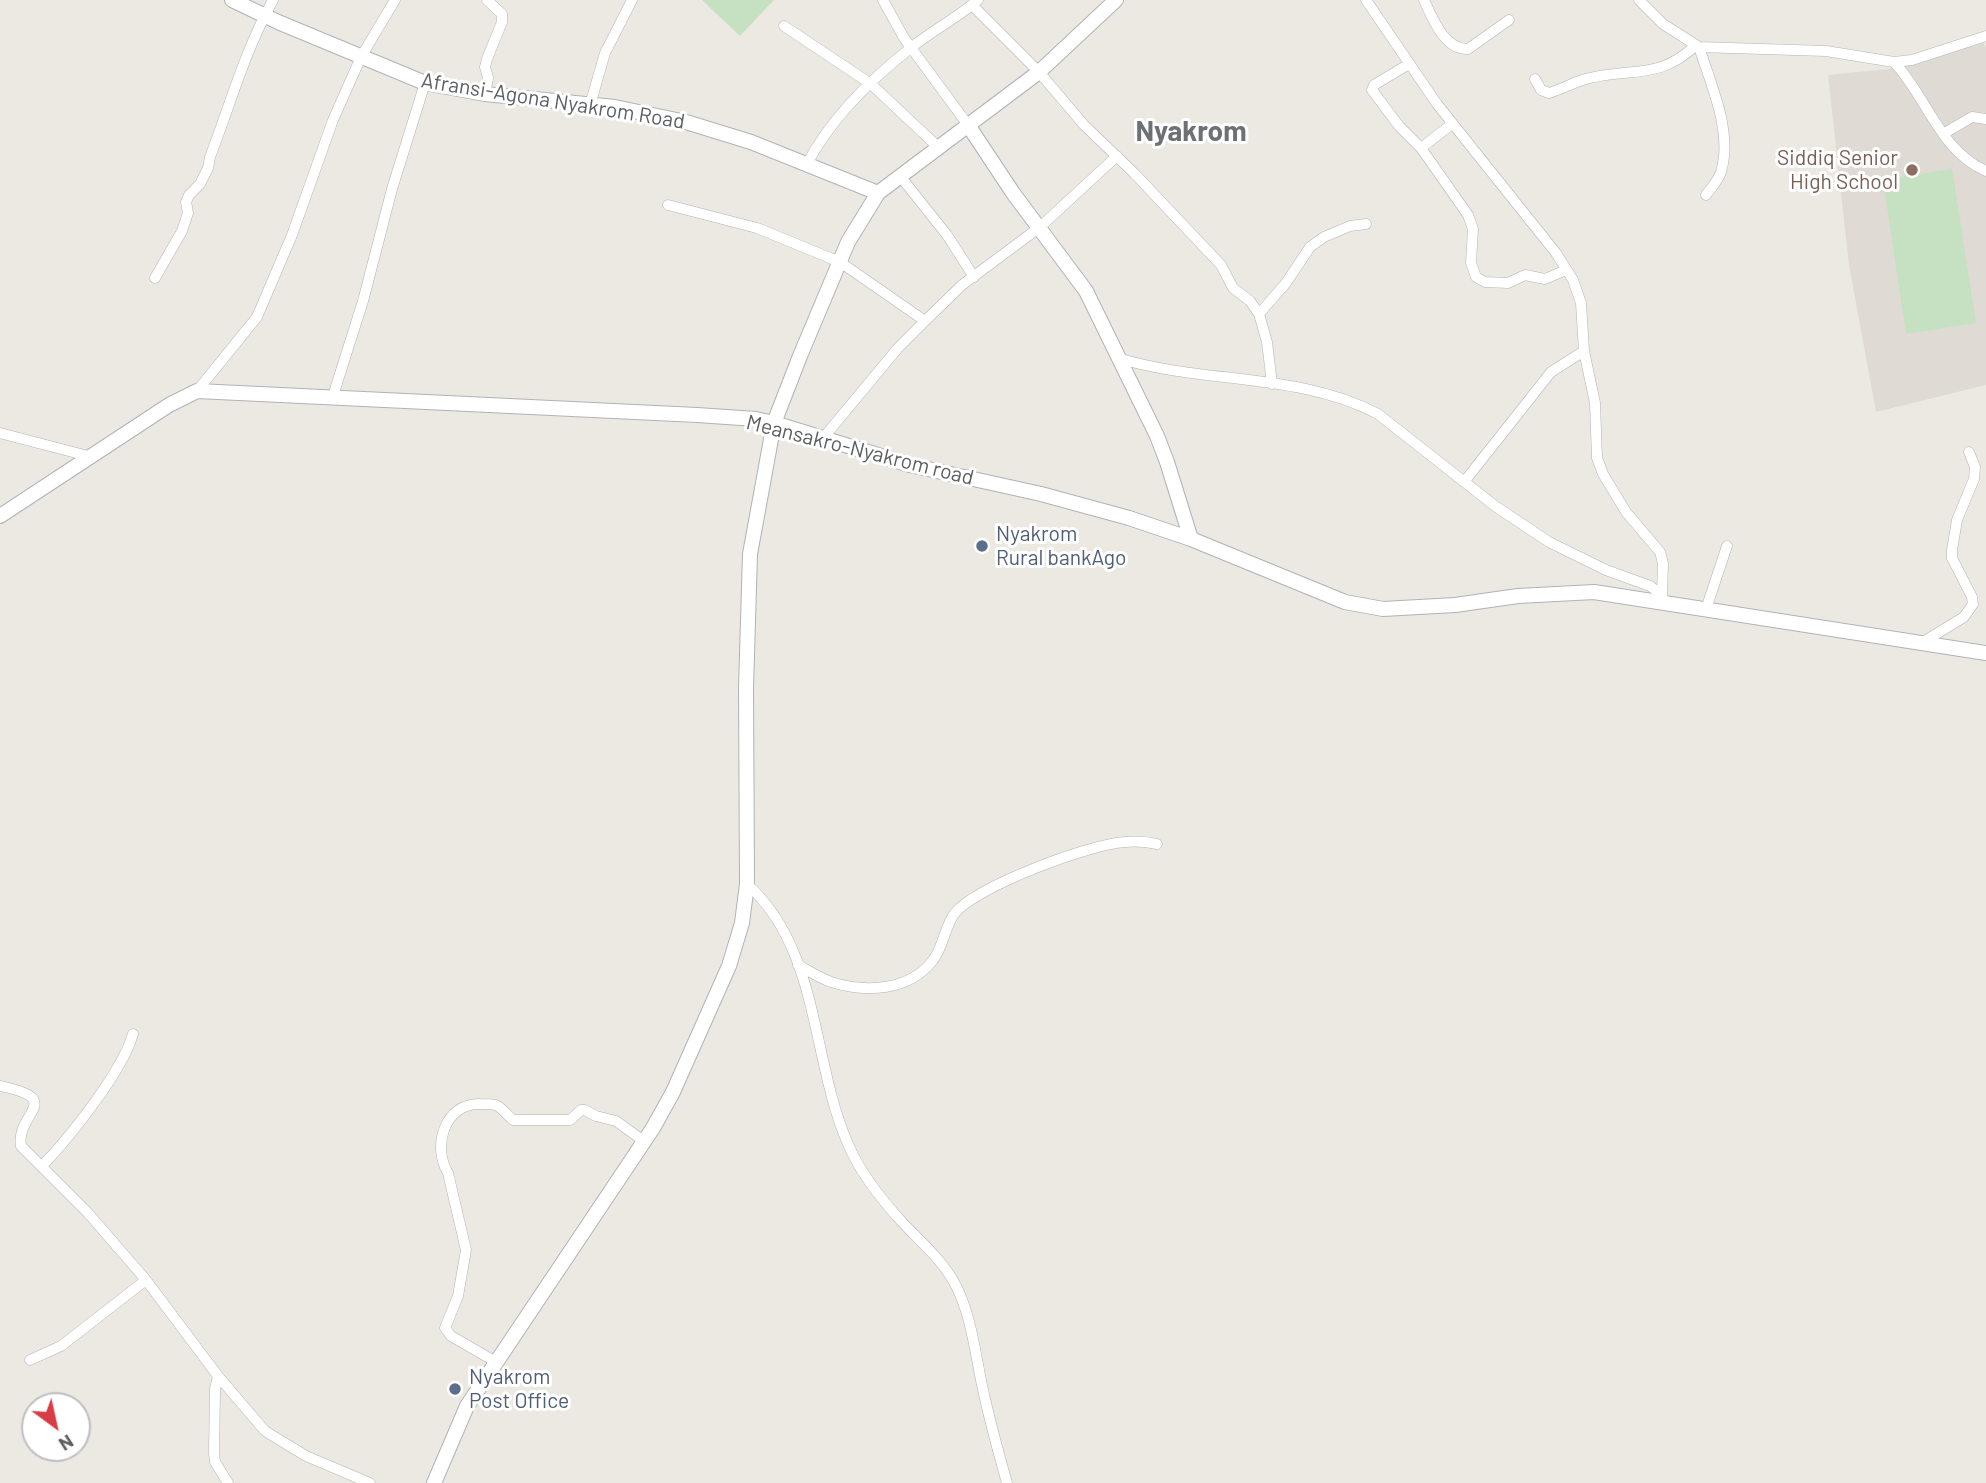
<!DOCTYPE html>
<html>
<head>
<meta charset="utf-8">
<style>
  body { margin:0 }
  #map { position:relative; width:1986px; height:1483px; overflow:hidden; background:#ece9e3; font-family:Barlow,sans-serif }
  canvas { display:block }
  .north { position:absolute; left:21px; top:1392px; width:70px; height:70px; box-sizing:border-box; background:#fff; border:2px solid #bdbfc0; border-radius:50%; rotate:147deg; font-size:19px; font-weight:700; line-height:28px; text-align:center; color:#5b5f62 }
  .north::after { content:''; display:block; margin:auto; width:24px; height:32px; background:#d83d45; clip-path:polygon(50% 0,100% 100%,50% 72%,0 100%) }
</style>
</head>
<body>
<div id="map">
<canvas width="1986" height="1483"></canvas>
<div class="north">N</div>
</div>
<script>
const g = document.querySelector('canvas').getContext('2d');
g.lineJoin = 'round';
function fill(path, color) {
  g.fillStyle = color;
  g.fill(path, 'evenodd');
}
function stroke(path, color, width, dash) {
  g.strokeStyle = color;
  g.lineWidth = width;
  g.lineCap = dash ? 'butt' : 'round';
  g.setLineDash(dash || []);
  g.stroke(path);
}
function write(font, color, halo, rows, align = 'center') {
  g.font = font + ' Barlow,sans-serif';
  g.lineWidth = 6;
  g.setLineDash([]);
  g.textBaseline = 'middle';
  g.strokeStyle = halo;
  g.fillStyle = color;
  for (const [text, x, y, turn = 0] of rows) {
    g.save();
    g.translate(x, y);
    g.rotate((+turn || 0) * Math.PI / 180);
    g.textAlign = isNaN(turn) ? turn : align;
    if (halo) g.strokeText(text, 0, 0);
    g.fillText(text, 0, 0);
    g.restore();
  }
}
fill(new Path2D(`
  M 1983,43 L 1986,47 L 1986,385 L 1876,412 L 1849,265 L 1828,75 L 1888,69 Z`), '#dfdad4');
fill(new Path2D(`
  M 702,0 L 774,0 L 740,36 Z
  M 1952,169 L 1976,323 L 1906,334 L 1883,180 Z`), '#c5e1c1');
const street = new Path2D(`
  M 883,0 L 904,38 L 968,125
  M 1366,0 L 1437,104 L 1556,253 L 1573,280 L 1581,303 L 1584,351 L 1595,403 L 1597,458 L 1603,474 L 1626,512 L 1660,552 L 1663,563 L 1662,595
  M 1424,0 C 1432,17 1444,50 1468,49 L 1509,20
  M 1639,0 L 1663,24 L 1699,47 L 1826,51 L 1894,62 L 1912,60 L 1986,36
  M 972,5 L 1039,72 L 1084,125 L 1134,173 L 1221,265 L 1233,288 L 1250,301 L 1259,314 L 1267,342 L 1272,384
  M 784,26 L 871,84 L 938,147
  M 1699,47 C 1711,85 1733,132 1721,172 C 1718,181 1711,188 1706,195
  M 1894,62 C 1927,97 1939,150 1986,171
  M 1409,64 L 1374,85 L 1372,90 L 1399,126 L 1421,148 L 1468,215 L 1473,229 L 1471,263 L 1476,277 L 1485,282 L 1508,283 L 1525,275 L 1545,279 L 1566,270
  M 1535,79 L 1541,90 L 1549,93 C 1563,89 1575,81 1590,78 C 1633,68 1661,79 1696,45
  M 485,94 L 488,78 L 485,67 L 487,59 L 502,22 L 502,14 L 487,0
  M 590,105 L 605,53 L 632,0
  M 1943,134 L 1972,117 L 1986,119
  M 1421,148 L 1452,124
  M 807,164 C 831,118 871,79 912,47 C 933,30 957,18 978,0
  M 900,176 L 947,235 L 974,277
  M 668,205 L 757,228 L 840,262 L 925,321
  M 155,278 L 182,231 L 188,213 L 186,202 L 189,195 L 200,184 L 208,168 L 210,157 C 230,105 246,48 273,0
  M 1259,314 L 1286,283 L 1310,247 L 1324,237 L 1350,226 L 1366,224
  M 1118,358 C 1202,384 1298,372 1378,414 L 1495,506 L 1549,542 L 1606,570 L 1650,586 L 1662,595 L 1663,599
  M 197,391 L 257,317 L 292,235 L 333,120 L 361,57 L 395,0
  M 332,399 L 363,301 L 392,189 L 425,83
  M 0,433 L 92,457
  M 824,437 L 898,348 L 925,321 L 962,285 L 1040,227 L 1117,156
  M 1464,482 L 1551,372 L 1584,351
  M 1706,609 L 1727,546
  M 1923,642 L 1964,617 L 1973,604 L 1972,597 L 1952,558 L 1952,550 L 1957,520 L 1974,479 L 1975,467 L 1969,452
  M 747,884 C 820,949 811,1060 848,1144 C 860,1173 881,1199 902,1222 C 921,1242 941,1259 954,1282 C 971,1313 975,1352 982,1385 C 989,1418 998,1451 1007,1483
  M 798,965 C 809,971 820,978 831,982 C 866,993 910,991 933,960 C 944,946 945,925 955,913 C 977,886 1090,844 1125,842 C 1136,841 1147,842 1157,844
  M 0,1086 C 67,1100 15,1113 21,1146 L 88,1213 L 146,1280 L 218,1376 L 265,1431 L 306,1456 L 370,1483
  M 42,1166 C 70,1137 122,1072 133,1034
  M 30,1360 L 61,1346 L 146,1280
  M 496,1362 L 451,1336 L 445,1328 L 458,1296 L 466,1250 L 448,1173 C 432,1147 444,1103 480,1104 C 485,1104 492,1104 496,1105 C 502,1108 508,1116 513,1120 L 570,1120 L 581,1110 L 585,1110 L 596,1116 L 616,1121 L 645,1142
  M 218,1376 L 215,1389 L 214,1453 L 215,1462 L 228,1483`);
const secondary = new Path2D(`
  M 232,0 L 278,22 L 425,83 L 485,94 L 615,107 L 686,122 L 751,142 L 878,193
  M 968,125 L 1013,193 L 1086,291 L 1157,436 L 1167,462 L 1191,539
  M 0,516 L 169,405 L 197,391 L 697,415 L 756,419 L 774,423 L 910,465 L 1041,494 L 1129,518 L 1191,539 L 1345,602 L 1383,609 L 1455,605 L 1518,596 L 1594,592 L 1986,653
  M 434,1483 L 467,1406 L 653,1128 L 673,1092 L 729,966 L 742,923 L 747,884 L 746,688 L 750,554 L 774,423 L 800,356 L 848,242 L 878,193 L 1039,72 L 1116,0`);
stroke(street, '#b0b4b7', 11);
stroke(secondary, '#afb3b7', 16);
stroke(street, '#fff', 10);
stroke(secondary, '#fff', 14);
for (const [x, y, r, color] of [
  [1912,170,7,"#8d6e63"],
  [982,546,7,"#5c6f8a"],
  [455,1389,7,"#5c6f8a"]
]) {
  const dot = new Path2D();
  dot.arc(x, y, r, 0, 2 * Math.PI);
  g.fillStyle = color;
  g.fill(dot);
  stroke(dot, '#fff', 2.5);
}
write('21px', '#5b5f62', '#fff', [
  ["Afransi-Agona Nyakrom Road",553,101,9],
  ["Meansakro-Nyakrom road",860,450,14]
]);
write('21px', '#785e54', '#fff', [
  ["Siddiq Senior",1898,158],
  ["High School",1898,182]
], 'right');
write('21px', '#4e5e75', '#fff', [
  ["Nyakrom",996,534],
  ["Rural bankAgo",996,558],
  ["Nyakrom",469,1377],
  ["Post Office",469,1401]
], 'left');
write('bold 28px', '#6c7174', '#fff', [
  ["Nyakrom",1191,132]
]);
</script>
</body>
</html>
